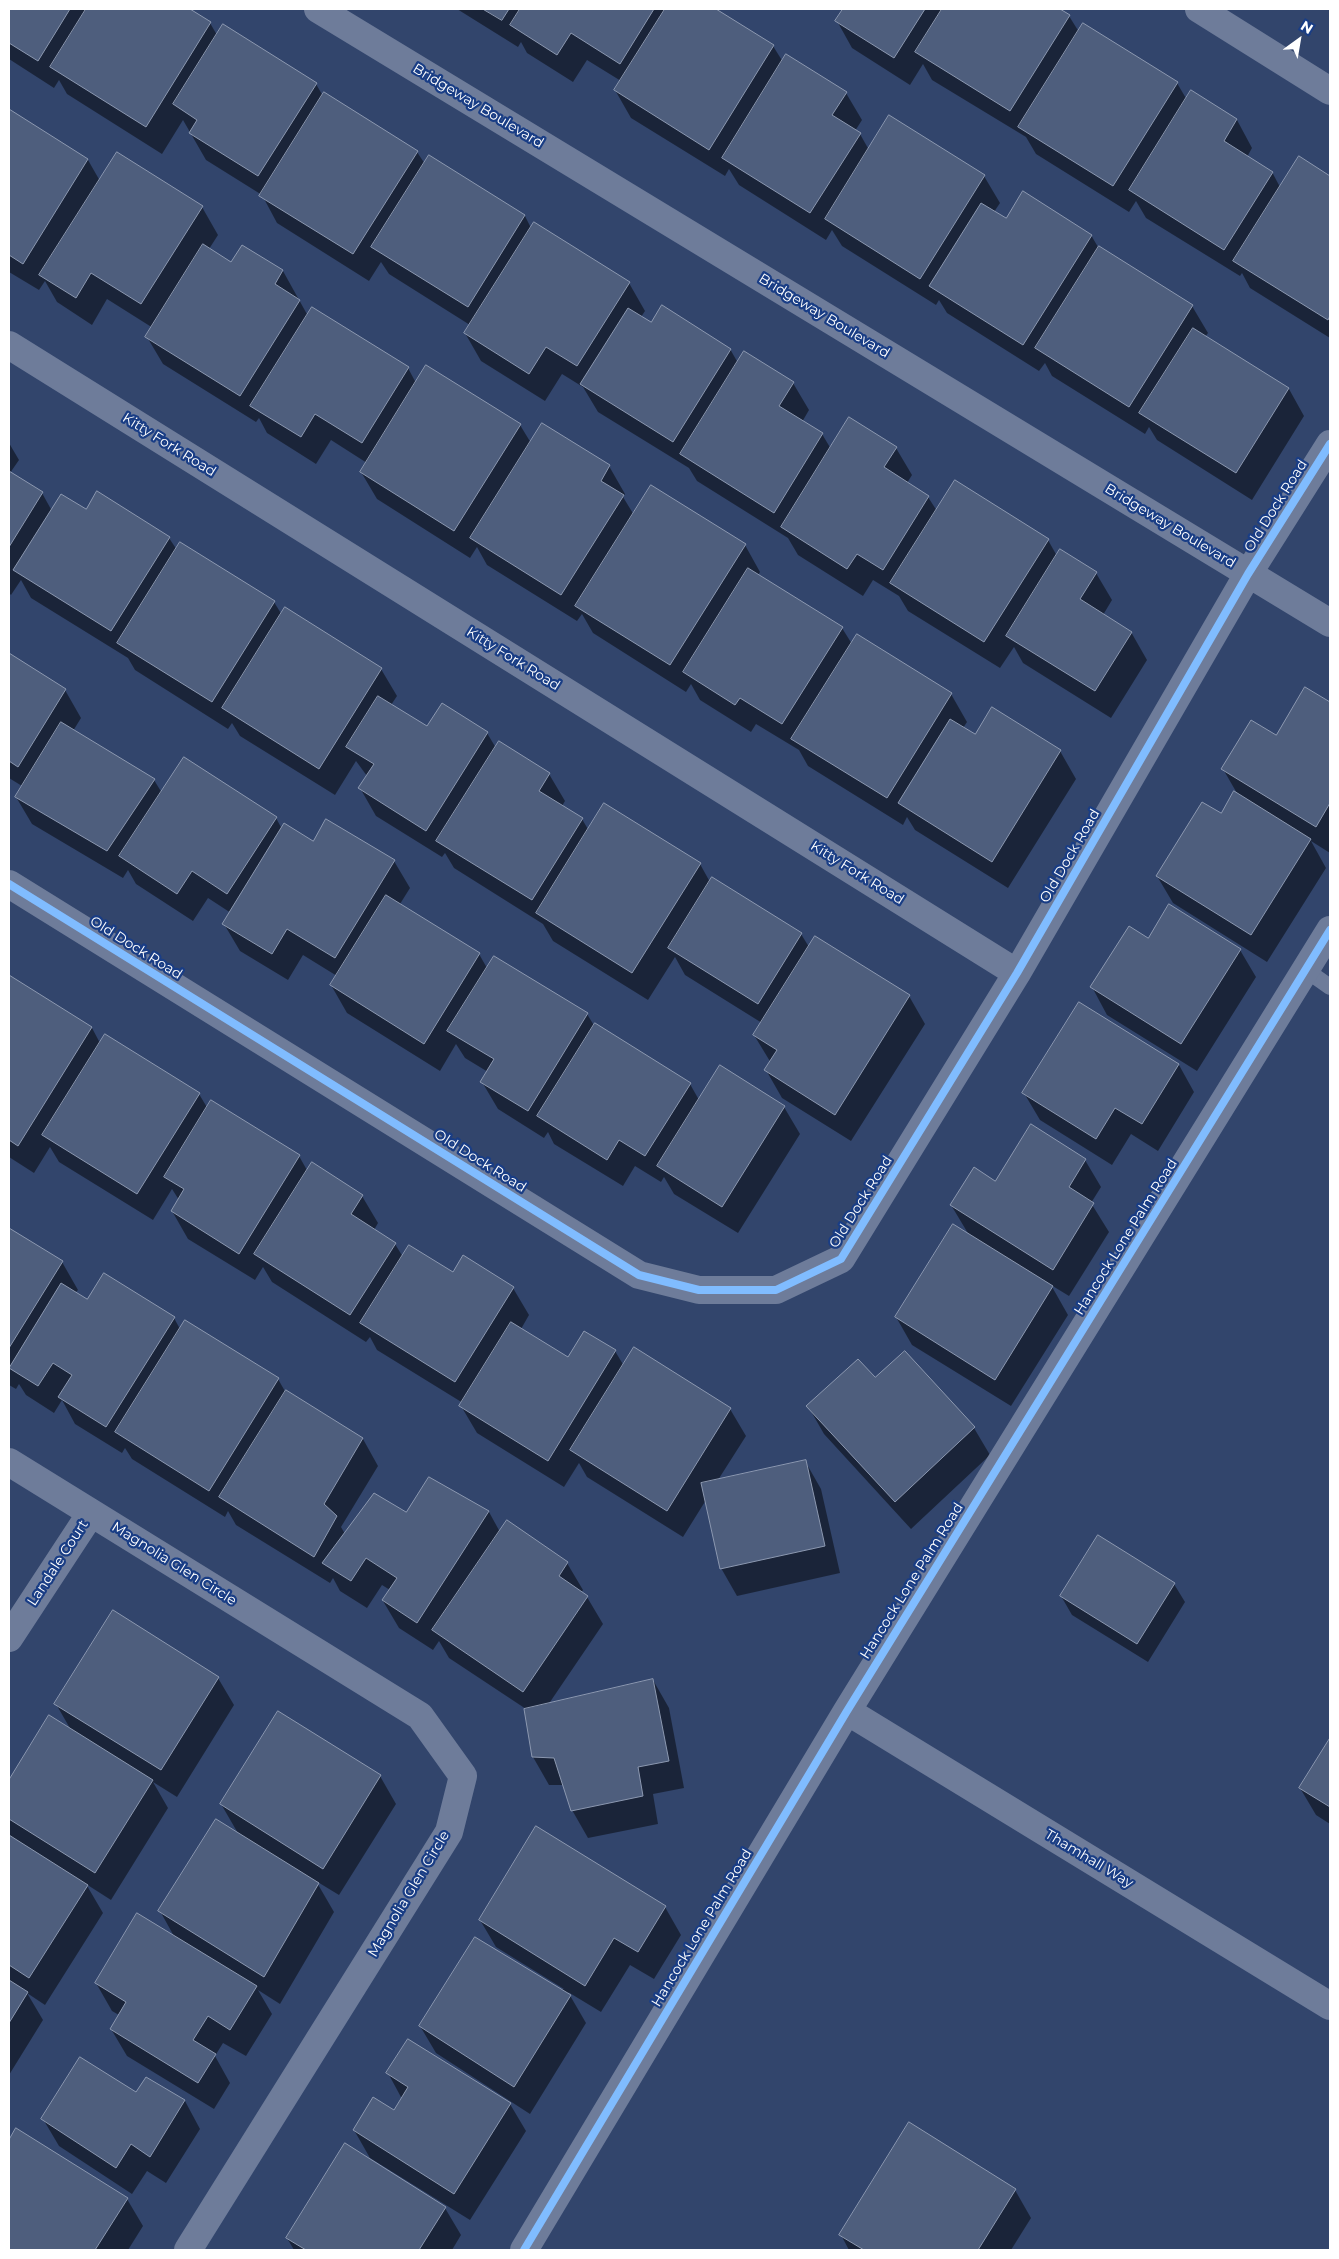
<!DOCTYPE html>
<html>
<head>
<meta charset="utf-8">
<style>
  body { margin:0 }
  #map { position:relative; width:1339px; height:2259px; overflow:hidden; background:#32456c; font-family:Montserrat,sans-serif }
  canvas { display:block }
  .frame { position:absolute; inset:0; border:10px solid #fff; pointer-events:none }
  .north { position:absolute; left:1274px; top:15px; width:50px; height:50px; -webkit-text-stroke:4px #193d85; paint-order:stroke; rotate:32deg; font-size:14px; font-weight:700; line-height:20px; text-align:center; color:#fff }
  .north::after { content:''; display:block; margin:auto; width:18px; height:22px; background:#fff; clip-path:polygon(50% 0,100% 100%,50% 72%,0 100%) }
</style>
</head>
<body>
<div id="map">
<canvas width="1339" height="2259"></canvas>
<div class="frame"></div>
<div class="north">N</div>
</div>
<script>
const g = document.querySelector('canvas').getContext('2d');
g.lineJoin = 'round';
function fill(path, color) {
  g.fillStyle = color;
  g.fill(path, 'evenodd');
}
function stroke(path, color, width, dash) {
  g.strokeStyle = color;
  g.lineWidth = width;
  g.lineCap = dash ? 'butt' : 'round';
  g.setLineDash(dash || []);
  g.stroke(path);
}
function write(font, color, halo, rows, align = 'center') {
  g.font = font + ' Montserrat,sans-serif';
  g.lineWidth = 4.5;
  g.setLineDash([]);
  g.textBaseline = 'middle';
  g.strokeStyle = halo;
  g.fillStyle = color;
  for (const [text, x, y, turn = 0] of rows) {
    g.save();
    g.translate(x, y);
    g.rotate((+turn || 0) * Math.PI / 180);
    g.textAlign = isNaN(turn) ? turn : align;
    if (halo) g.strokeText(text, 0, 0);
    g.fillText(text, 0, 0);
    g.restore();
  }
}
fill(new Path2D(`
  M 9,9 L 187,9 L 210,23 L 217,35 L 316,84 L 323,96 L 417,152 L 425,164 L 525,216 L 531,228 L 629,283 L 645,311 L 641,317 L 651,324 L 730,349 L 738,363 L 793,383 L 809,410 L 802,422 L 822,434 L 831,449 L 896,448 L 912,475 L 907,483 L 928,497 L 937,511 L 1048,540 L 1057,556 L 1096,573 L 1112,600 L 1103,615 L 1131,632 L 1147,660 L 1111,718 L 1023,663 L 1014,647 L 1000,668 L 908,611 L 899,596 L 873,580 L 863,596 L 798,555 L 788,538 L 697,481 L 689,468 L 598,412 L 583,387 L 562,374 L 545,401 L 481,361 L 465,333 L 470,325 L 389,274 L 381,262 L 369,281 L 277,223 L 262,195 L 206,160 L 183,120 L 162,154 L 67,94 L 59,80 L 54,88 L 9,59 Z
  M 457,9 L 714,9 L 773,46 L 783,62 L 846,93 L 862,120 L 855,131 L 860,134 L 869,150 L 984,176 L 1000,203 L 994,212 L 1006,220 L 1091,235 L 1098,247 L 1192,306 L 1208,333 L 1205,337 L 1289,389 L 1304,416 L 1252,500 L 1157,440 L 1149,427 L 1145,434 L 1052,376 L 1045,363 L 1039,371 L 947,313 L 939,300 L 936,305 L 842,246 L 832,230 L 826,240 L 739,185 L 729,169 L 725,176 L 631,118 L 615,90 L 621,81 L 587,60 L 573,82 L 527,53 L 521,42 L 518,47 Z
  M 843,9 L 1058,9 L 1069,16 L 1079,32 L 1177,83 L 1187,100 L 1191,92 L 1237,120 L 1252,148 L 1247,157 L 1272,172 L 1280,187 L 1299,158 L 1330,177 L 1330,338 L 1250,288 L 1242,273 L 1240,276 L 1146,218 L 1136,201 L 1129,212 L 1036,154 L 1026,137 L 932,80 L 923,64 L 910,85 L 852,48 L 837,21 Z
  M 9,111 L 88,160 L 100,181 L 202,207 L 218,235 L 209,249 L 232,264 L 243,246 L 283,271 L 308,316 L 408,368 L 416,383 L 520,425 L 531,443 L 609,466 L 625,494 L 623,497 L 634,515 L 745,545 L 760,572 L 758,575 L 842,628 L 852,644 L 951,694 L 967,722 L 963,728 L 975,736 L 1060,751 L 1076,779 L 1008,888 L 915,830 L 907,817 L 903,825 L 808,766 L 799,750 L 756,724 L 751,732 L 700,700 L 691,684 L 686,692 L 593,633 L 582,614 L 577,621 L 487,565 L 477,547 L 470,558 L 377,499 L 361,472 L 367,463 L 331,440 L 316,464 L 267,433 L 259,418 L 256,422 L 163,364 L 147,337 L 153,328 L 107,299 L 92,325 L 57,302 L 45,281 L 39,290 L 9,272 Z
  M 9,443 L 19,460 L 10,473 L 42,493 L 52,511 L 86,511 L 169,538 L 177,550 L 181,544 L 274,602 L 282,615 L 381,669 L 397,696 L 391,705 L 428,728 L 487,733 L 496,748 L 549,774 L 565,801 L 562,806 L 582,819 L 589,831 L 700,864 L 710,882 L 801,934 L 809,947 L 909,996 L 925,1024 L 851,1141 L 782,1098 L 766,1070 L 771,1063 L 754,1035 L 762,1023 L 685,975 L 675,957 L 648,1000 L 553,941 L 543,924 L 454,868 L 445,853 L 442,857 L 376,816 L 360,788 L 367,776 L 356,761 L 335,795 L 240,736 L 232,723 L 228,729 L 135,670 L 128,658 L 31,598 L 21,580 L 11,595 L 9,593 Z
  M 9,655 L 65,690 L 81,718 L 73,731 L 154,780 L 162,793 L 276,818 L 282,829 L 313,843 L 394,861 L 410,888 L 400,904 L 479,954 L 487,968 L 494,957 L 587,1014 L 595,1027 L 690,1084 L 699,1100 L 784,1107 L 800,1134 L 738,1233 L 674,1194 L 664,1177 L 661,1182 L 635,1166 L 623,1186 L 554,1144 L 548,1132 L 544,1138 L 498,1109 L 482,1082 L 488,1072 L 465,1058 L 456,1044 L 440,1071 L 347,1013 L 331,985 L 337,976 L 303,955 L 288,980 L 240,951 L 224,924 L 231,913 L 208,898 L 193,921 L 136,884 L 128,870 L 123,878 L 32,824 L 16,797 L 22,786 L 9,778 Z
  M 1306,689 L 1330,704 L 1330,853 L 1311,841 L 1326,868 L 1267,962 L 1173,903 L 1157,876 L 1221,815 L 1238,795 L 1223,769 L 1276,737 Z
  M 1148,940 L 1240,950 L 1256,977 L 1197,1071 L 1107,1015 L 1092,987 Z
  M 9,976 L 92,1028 L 100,1043 L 199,1094 L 208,1109 L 212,1102 L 299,1156 L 308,1172 L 362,1196 L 378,1223 L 374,1230 L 395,1244 L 403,1257 L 453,1274 L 464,1257 L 513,1288 L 529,1315 L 521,1329 L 569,1359 L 615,1351 L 624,1366 L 730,1409 L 746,1436 L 718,1480 L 805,1461 L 821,1489 L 840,1573 L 737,1596 L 721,1568 L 706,1500 L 683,1537 L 587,1477 L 579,1463 L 564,1487 L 477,1433 L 461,1406 L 463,1403 L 377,1350 L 370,1337 L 366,1342 L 272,1282 L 263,1267 L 255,1280 L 188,1239 L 172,1211 L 179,1200 L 172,1189 L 153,1220 L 59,1162 L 50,1147 L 34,1173 L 9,1157 Z
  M 1080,1003 L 1179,1065 L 1194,1092 L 1158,1151 L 1131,1134 L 1112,1165 L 1040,1120 L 1024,1093 Z
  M 1085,1160 L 1101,1187 L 1091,1203 L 1109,1232 L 1069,1296 L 1051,1285 L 1068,1315 L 1011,1406 L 912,1345 L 896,1317 L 969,1235 L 951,1205 Z
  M 9,1229 L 62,1262 L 78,1290 L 75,1293 L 87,1301 L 174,1318 L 180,1329 L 278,1379 L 286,1393 L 363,1439 L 378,1466 L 341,1527 L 345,1534 L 407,1514 L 429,1478 L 489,1512 L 500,1532 L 567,1563 L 583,1590 L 581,1593 L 587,1597 L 603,1624 L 548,1705 L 653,1680 L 669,1708 L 684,1788 L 653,1794 L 658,1824 L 588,1838 L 572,1810 L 564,1785 L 549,1785 L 533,1757 L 526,1709 L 449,1658 L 439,1641 L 433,1650 L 399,1628 L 383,1601 L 390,1590 L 382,1585 L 367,1608 L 340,1591 L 333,1578 L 330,1583 L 236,1525 L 228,1511 L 225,1517 L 132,1459 L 125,1448 L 122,1453 L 75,1424 L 62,1400 L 54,1413 L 26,1395 L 19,1384 L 16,1389 L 9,1385 Z
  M 904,1352 L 974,1428 L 990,1455 L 911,1529 L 824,1434 L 808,1406 L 875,1379 Z
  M 1174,1584 L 1185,1602 L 1148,1662 L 1072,1615 L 1061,1596 Z
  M 113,1612 L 218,1678 L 234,1705 L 177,1797 L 153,1782 L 168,1808 L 111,1900 L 86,1884 L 103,1913 L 45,2005 L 27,1993 L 43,2020 L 9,2075 L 9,1782 L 50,1717 L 71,1730 L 56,1704 Z
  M 279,1713 L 380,1776 L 396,1804 L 339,1895 L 316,1881 L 334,1912 L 280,2004 L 258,1990 L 272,2014 L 246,2056 L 223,2043 L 215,2056 L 230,2083 L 214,2109 L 127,2056 L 111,2029 L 119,2015 L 112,2011 L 96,1983 L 175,1938 L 160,1911 L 239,1835 L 221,1804 Z
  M 1330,1740 L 1330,1824 L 1316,1815 L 1300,1788 Z
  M 665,1907 L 681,1935 L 654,1979 L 630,1965 L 601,2012 L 568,1992 L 586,2023 L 530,2114 L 436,2053 L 420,2026 L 564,1989 L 496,1947 L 480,1920 Z
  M 388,2073 L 510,2104 L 526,2131 L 470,2220 L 370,2158 L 354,2130 L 394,2112 L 402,2099 Z
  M 147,2078 L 185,2101 L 200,2129 L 166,2183 L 147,2171 L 132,2194 L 59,2146 L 43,2119 L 137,2093 Z
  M 17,2130 L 127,2199 L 143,2226 L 128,2250 L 9,2250 L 9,2142 Z
  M 1015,2190 L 1031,2218 L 1011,2250 L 849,2250 L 841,2235 Z
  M 445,2208 L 461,2235 L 452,2250 L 294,2250 L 287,2238 Z`), '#0007');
const building = new Path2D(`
  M 9,9 L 70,9 L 38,61 L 9,43 Z
  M 86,9 L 190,9 L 211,22 L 146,127 L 50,67 Z
  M 483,9 L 509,9 L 502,20 Z
  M 520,9 L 654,9 L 620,64 L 571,33 L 557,55 L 510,25 Z
  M 665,9 L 716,9 L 774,45 L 709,150 L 614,90 Z
  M 843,9 L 925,9 L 894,58 L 835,21 Z
  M 942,9 L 1060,9 L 1070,15 L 1010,111 L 915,52 Z
  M 1083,23 L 1178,82 L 1113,186 L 1018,127 Z
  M 223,24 L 317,83 L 258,176 L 189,133 L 197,120 L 173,104 Z
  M 786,54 L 847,92 L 832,115 L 861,133 L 810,213 L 722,158 Z
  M 1191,90 L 1237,119 L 1224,141 L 1273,172 L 1224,250 L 1129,190 Z
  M 324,92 L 418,151 L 353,254 L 259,196 Z
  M 9,109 L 88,159 L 23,264 L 9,255 Z
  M 889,115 L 985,175 L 920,279 L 825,219 Z
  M 117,152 L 203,206 L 141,304 L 91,273 L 76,298 L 39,275 Z
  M 429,155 L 525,215 L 468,307 L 371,247 Z
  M 1299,156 L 1330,176 L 1330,316 L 1328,320 L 1233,261 Z
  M 1023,191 L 1092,235 L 1023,345 L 929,286 L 981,203 L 1006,218 Z
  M 534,222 L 630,282 L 577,366 L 546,347 L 529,374 L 464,333 Z
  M 203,244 L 231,262 L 242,245 L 283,270 L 275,284 L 300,300 L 240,396 L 145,337 Z
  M 1099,246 L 1193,305 L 1129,407 L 1035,348 Z
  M 662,305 L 731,349 L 673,442 L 580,384 L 628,308 L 651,322 Z
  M 312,307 L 409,367 L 362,443 L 315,414 L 301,437 L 250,406 Z
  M 1193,328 L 1289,388 L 1236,473 L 1139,413 Z
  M 744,351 L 794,382 L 779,406 L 823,433 L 774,513 L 680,454 Z
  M 426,365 L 521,424 L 454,531 L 360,472 Z
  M 849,417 L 897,447 L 884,467 L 929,496 L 883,570 L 857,554 L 847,569 L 781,527 Z
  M 542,423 L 610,465 L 601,481 L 624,495 L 561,595 L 470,538 Z
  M 9,471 L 43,492 L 9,547 Z
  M 955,480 L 1049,539 L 984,642 L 890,583 Z
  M 651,485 L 746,544 L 670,665 L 575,606 Z
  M 97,491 L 170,537 L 111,631 L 13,570 L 61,494 L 86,509 Z
  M 180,542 L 275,601 L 212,702 L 117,643 Z
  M 1060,549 L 1097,572 L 1080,599 L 1132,632 L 1095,691 L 1006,636 Z
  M 748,568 L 843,627 L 782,724 L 740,698 L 735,705 L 683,672 Z
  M 285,607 L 382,668 L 319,769 L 222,708 Z
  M 857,634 L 952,693 L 887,798 L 791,739 Z
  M 9,653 L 66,689 L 18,767 L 9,761 Z
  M 1305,687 L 1330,702 L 1330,803 L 1316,827 L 1221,769 L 1251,720 L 1276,735 Z
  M 378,696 L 427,726 L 442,703 L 488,732 L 426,831 L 358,788 L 374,764 L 346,747 Z
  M 992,707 L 1061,750 L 992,862 L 898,803 L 950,719 L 975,734 Z
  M 61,722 L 155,779 L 107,851 L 15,797 Z
  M 499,741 L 550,773 L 539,791 L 583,818 L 532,900 L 436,841 Z
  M 184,757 L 277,817 L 227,894 L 192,871 L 177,894 L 119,856 Z
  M 1234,791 L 1311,839 L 1251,935 L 1156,876 L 1202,802 L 1221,813 Z
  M 604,803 L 701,863 L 632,973 L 536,913 Z
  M 326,819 L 395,860 L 335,958 L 287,929 L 272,954 L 222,924 L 284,823 L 313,841 Z
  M 712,877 L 802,933 L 758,1004 L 668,948 Z
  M 386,895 L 480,953 L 424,1044 L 330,985 Z
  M 1169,904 L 1241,949 L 1181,1044 L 1090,987 L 1129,926 L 1148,938 Z
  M 815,936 L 910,995 L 835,1115 L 764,1070 L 777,1050 L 753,1035 Z
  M 494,956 L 588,1013 L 528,1111 L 480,1082 L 494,1059 L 447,1031 Z
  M 9,975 L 92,1027 L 18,1146 L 9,1140 Z
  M 1079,1002 L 1179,1064 L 1142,1124 L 1115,1108 L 1096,1139 L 1022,1093 Z
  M 595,1023 L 691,1083 L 645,1156 L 619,1140 L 607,1160 L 537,1116 Z
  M 105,1034 L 200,1093 L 137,1194 L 42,1135 Z
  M 720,1065 L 785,1106 L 722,1207 L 657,1166 Z
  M 211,1100 L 300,1155 L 239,1254 L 171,1211 L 184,1189 L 164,1177 Z
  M 1031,1124 L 1086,1159 L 1069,1187 L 1094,1203 L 1053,1270 L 950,1205 L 974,1167 L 995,1181 Z
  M 312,1162 L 363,1195 L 351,1214 L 396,1243 L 350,1315 L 254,1254 Z
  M 953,1224 L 1053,1286 L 995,1380 L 895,1317 Z
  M 9,1228 L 63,1261 L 9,1348 Z
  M 409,1245 L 453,1272 L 463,1255 L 514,1287 L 455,1382 L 360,1323 Z
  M 104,1273 L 175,1317 L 106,1427 L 58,1397 L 72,1375 L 53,1363 L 38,1386 L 9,1368 L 61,1283 L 87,1299 Z
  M 185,1320 L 279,1378 L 209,1491 L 115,1432 Z
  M 511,1322 L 568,1357 L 584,1331 L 616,1350 L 548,1461 L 459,1406 Z
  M 634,1347 L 731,1408 L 667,1511 L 570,1450 Z
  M 905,1351 L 975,1427 L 895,1502 L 806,1406 L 858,1359 L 875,1377 Z
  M 286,1390 L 363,1438 L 324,1504 L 337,1516 L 314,1557 L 219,1497 Z
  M 806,1460 L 825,1546 L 720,1569 L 701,1483 Z
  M 429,1477 L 489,1511 L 417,1623 L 382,1600 L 397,1578 L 366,1558 L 351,1581 L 322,1563 L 374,1493 L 406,1512 Z
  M 507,1520 L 568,1562 L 559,1576 L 588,1596 L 523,1692 L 432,1630 Z
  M 1098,1535 L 1175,1583 L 1137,1644 L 1060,1596 Z
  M 113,1610 L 219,1677 L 161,1770 L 54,1704 Z
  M 653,1679 L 669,1761 L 638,1767 L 643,1796 L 571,1811 L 554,1758 L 532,1757 L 524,1709 Z
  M 278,1711 L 381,1775 L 323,1869 L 220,1804 Z
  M 49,1715 L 153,1780 L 95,1873 L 9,1819 L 9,1780 Z
  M 1330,1738 L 1330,1807 L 1299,1788 Z
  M 216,1819 L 319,1883 L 264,1977 L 158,1911 Z
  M 536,1826 L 666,1906 L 638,1952 L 614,1938 L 585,1986 L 479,1920 Z
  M 9,1835 L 88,1885 L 29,1978 L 9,1965 Z
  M 137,1913 L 257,1986 L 230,2030 L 208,2016 L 193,2040 L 216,2054 L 198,2083 L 110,2029 L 126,2002 L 95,1983 Z
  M 475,1937 L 571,1995 L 514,2087 L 419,2026 Z
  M 9,1980 L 28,1992 L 9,2023 Z
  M 408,2039 L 511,2103 L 454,2194 L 353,2130 L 373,2097 L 394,2110 L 408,2087 L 386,2073 Z
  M 80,2057 L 136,2092 L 146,2077 L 185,2100 L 150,2157 L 131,2144 L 116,2168 L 41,2119 Z
  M 909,2122 L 1016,2189 L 978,2250 L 864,2250 L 839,2235 Z
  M 16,2128 L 128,2198 L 95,2250 L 9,2250 L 9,2140 Z
  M 345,2143 L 446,2207 L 419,2250 L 306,2250 L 286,2238 Z`);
fill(building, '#4e5e7d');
stroke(building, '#8c98b0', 1);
stroke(new Path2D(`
  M 1306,970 L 1330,987`), '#6e7c9a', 16);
stroke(new Path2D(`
  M 318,9 L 1330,623
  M 1199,9 L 1330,91
  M 9,345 L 1017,973
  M 9,884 L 639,1275 L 699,1290 L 776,1290 L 841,1259 L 1017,973 L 1248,574 L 1330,444
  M 9,1462 L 420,1716 L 463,1776 L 449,1832 L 188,2250
  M 9,1638 L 91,1513
  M 847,1711 L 1330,2006
  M 524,2250 L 847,1711 L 1330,930`), '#6e7c9a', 28);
stroke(new Path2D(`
  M 9,884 L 639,1275 L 699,1290 L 776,1290 L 841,1259 L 1017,973 L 1248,574 L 1330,444
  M 524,2250 L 847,1711 L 1330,930`), '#80bcff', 8);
write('14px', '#fff', '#193d85', [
  ["Bridgeway Boulevard",478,106,31],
  ["Bridgeway Boulevard",824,316,31],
  ["Kitty Fork Road",169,445,32],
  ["Old Dock Road",1276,506,-58],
  ["Bridgeway Boulevard",1170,526,31],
  ["Kitty Fork Road",513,659,32],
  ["Old Dock Road",1070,856,-60],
  ["Kitty Fork Road",857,873,32],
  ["Old Dock Road",136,948,32],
  ["Old Dock Road",480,1161,32],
  ["Old Dock Road",861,1202,-58],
  ["Hancock Lone Palm Road",1126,1237,-58],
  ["Landale Court",58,1563,-57],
  ["Magnolia Glen Circle",174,1564,32],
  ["Hancock Lone Palm Road",912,1581,-58],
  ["Thamhall Way",1089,1859,31],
  ["Magnolia Glen Circle",409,1894,-59],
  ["Hancock Lone Palm Road",702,1928,-59]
]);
</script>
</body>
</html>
